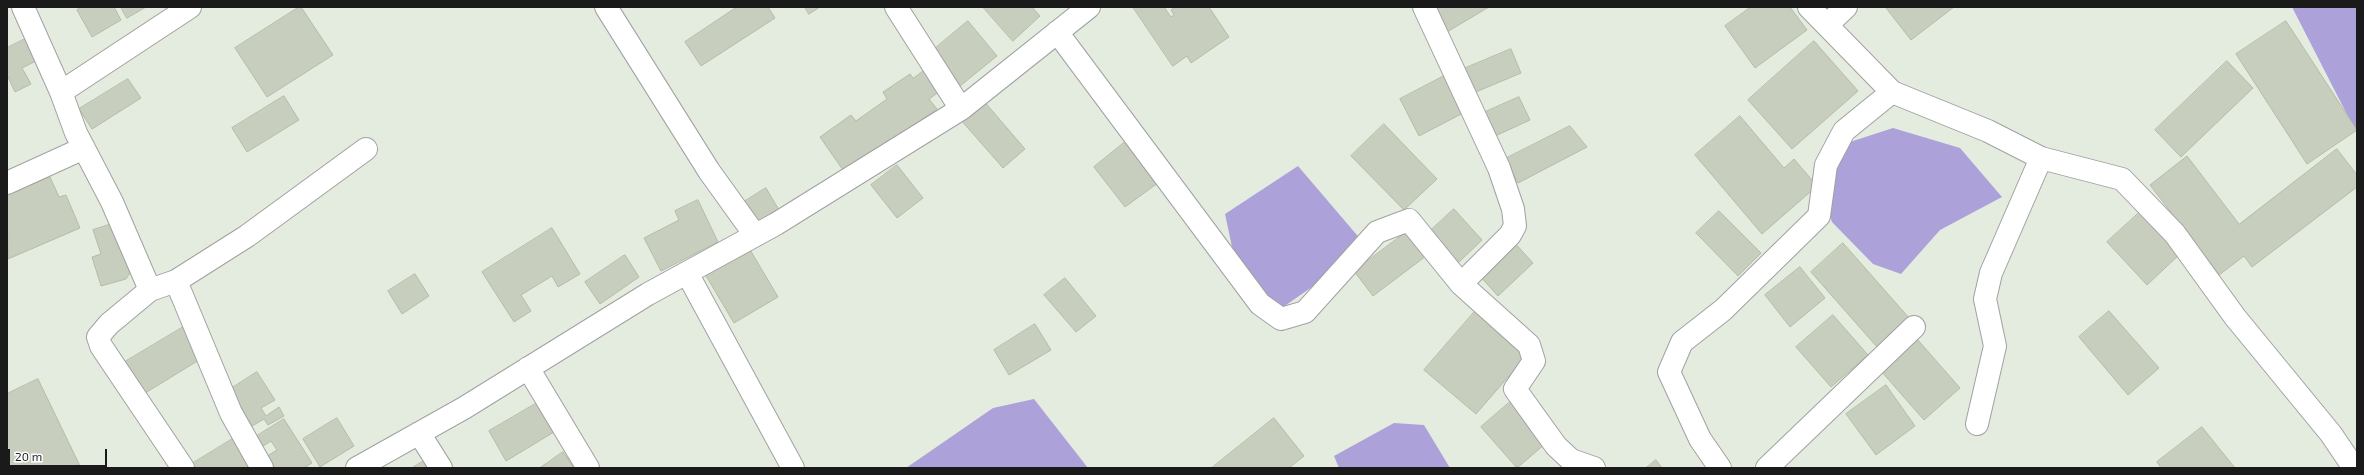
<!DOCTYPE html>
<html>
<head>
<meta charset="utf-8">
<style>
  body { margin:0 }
  #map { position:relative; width:2364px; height:475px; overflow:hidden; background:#e4ece0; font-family:"Exo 2",sans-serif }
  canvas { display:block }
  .frame { position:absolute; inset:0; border:8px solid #1a1a1a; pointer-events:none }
  .scale { position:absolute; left:8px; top:449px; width:99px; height:18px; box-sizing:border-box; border:2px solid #1a1a1a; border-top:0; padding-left:5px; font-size:12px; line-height:14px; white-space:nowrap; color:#1a1a1a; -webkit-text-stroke:3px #fff; paint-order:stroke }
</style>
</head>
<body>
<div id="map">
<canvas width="2364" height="475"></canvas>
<div class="frame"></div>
<div class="scale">20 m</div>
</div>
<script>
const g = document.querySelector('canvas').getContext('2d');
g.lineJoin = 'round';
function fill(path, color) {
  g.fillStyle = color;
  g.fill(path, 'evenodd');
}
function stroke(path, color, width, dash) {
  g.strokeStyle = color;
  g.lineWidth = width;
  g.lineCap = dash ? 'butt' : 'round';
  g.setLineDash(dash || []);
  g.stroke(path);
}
fill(new Path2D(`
  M 2292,7 L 2357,7 L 2357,134 Z
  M 1893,128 L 1960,148 L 2002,197 L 1940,230 L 1901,274 L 1873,264 L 1832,222 L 1819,185 L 1850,142 Z
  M 1298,166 L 1368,248 L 1276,312 L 1237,270 L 1225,214 Z
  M 1034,399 L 1088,468 L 906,468 L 993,408 Z
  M 1394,423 L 1424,425 L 1450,468 L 1339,468 L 1334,456 Z`), '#aca1d9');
const building = new Path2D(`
  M 82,7 L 114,7 L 121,20 L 92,37 L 77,10 Z
  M 121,7 L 146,7 L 127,18 Z
  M 299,7 L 301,7 L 333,55 L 267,97 L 235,48 Z
  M 737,7 L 768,7 L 775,18 L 701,66 L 685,42 Z
  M 805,7 L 820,7 L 809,14 Z
  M 983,7 L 1032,7 L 1040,16 L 1013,41 Z
  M 1133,7 L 1164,7 L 1171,17 L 1174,15 L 1171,10 L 1175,7 L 1209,7 L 1229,37 L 1191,63 L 1187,56 L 1173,66 Z
  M 1432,7 L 1489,7 L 1447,32 Z
  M 1751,7 L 1790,7 L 1807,30 L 1755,68 L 1725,26 Z
  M 1888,7 L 1954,7 L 1911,40 L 1886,8 Z
  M 968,21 L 997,56 L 960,86 L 932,51 Z
  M 2286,21 L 2357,130 L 2307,164 L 2236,54 Z
  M 27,38 L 38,60 L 22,68 L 31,84 L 15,92 L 7,75 L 7,48 Z
  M 1814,41 L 1858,91 L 1792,149 L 1748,100 Z
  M 1511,49 L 1521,73 L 1471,94 L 1461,70 Z
  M 2227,61 L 2253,88 L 2181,157 L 2155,130 Z
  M 925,70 L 940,91 L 929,99 L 937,109 L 845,173 L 820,137 L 851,115 L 856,121 L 887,99 L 883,92 L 910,74 L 913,78 Z
  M 1448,74 L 1467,111 L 1419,136 L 1400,99 Z
  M 128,79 L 141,98 L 92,129 L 79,109 Z
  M 284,96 L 299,120 L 247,152 L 232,128 Z
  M 1519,97 L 1530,120 L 1493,137 L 1483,113 Z
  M 983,100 L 1025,149 L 1003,168 L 960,119 Z
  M 1740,116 L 1784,168 L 1794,159 L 1817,186 L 1762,234 L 1695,155 Z
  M 1384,124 L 1437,179 L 1404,210 L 1351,156 Z
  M 1570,126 L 1587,147 L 1518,183 L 1505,159 Z
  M 1130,138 L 1162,180 L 1125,207 L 1094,167 Z
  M 2337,149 L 2357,175 L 2357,187 L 2252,267 L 2244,256 L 2219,275 L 2150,185 L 2187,156 L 2239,224 Z
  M 897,165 L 923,198 L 897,218 L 871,185 Z
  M 50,177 L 59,197 L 66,195 L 80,228 L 8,259 L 7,196 Z
  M 766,188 L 779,210 L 756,224 L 742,203 Z
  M 698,200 L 718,242 L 661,271 L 644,238 L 679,220 L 675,211 Z
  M 1454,209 L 1482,240 L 1457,264 L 1428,233 Z
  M 1719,211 L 1761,253 L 1738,276 L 1696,233 Z
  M 2141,211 L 2180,254 L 2147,285 L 2107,242 Z
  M 115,223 L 134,267 L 126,279 L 101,286 L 92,257 L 101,254 L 93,230 Z
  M 552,228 L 580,274 L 558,287 L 552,276 L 521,295 L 531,311 L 514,322 L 482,272 Z
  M 1408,231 L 1426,256 L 1373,296 L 1354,271 Z
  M 1512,240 L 1533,263 L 1498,296 L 1477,273 Z
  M 1843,243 L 1910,319 L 1877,347 L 1811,272 Z
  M 749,248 L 778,297 L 734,323 L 705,274 Z
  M 625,255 L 639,277 L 600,304 L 585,282 Z
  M 1800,267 L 1825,298 L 1790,327 L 1765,295 Z
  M 415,274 L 429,296 L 402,314 L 388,291 Z
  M 1065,278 L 1096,316 L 1076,332 L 1044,295 Z
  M 1477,309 L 1529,353 L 1476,414 L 1424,370 Z
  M 2109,311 L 2159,368 L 2128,395 L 2079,337 Z
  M 1833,315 L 1868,355 L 1831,387 L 1796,347 Z
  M 1035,324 L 1051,350 L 1009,375 L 994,350 Z
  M 185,326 L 204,357 L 142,395 L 123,363 Z
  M 1917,339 L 1960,388 L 1924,420 L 1881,371 Z
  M 257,372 L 275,400 L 261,408 L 266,416 L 279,407 L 284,416 L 268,425 L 264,419 L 252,426 L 229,390 Z
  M 38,379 L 81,468 L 7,468 L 7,394 Z
  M 1886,385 L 1915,426 L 1876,455 L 1846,414 Z
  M 1510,402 L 1545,444 L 1517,468 L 1481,427 Z
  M 537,403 L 554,432 L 506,461 L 489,431 Z
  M 337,418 L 354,446 L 320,467 L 303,439 Z
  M 1274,418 L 1304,456 L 1289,468 L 1214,468 L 1213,467 Z
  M 284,419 L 312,463 L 304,468 L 265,468 L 261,460 L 277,450 L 271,441 L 255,451 L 249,441 Z
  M 2202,427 L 2235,468 L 2161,468 L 2157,462 Z
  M 234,438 L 252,468 L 192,468 L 190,465 Z
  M 563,452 L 574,468 L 540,468 Z
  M 427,459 L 433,468 L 412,468 Z
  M 1656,460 L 1662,468 L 1646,468 Z`);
fill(building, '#c7cebe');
stroke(building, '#b2bda3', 1);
const minor = new Path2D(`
  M 23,7 L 61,92 L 76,133 L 112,202 L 150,290
  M 606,7 L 709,171 L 755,235
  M 896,7 L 961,109
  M 1424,7 L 1499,168 L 1513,209 L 1515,226 L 1510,235 L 1461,284
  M 1809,7 L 1892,92 L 1988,131 L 2041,158 L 2122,179 L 2175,234 L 2235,317 L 2331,434 L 2354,468
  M 1827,25 L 1846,7
  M 1057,32 L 1260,304 L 1281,319 L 1305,312 L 1377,232 L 1409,220 L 1461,284 L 1529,345 L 1534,361 L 1515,389 L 1556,446 L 1571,460 L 1594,468
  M 61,92 L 190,7
  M 7,183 L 84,148
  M 687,273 L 793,468
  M 176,281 L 231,413 L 262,468
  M 528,368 L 588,468
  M 1977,424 L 1995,346 L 1985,299 L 1991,273 L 2041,158
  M 419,433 L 441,468
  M 183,468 L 101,346 L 98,337 L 109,324 L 150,290 L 176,281 L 247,236 L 366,149
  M 357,468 L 464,408 L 648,294 L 776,224 L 961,109 L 1089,7
  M 1720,468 L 1700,439 L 1669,372 L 1682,342 L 1723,310 L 1819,216 L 1826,165 L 1844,131 L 1892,92
  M 1767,468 L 1914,327`);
stroke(minor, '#a1a1a1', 24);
stroke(minor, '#fff', 22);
</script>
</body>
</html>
